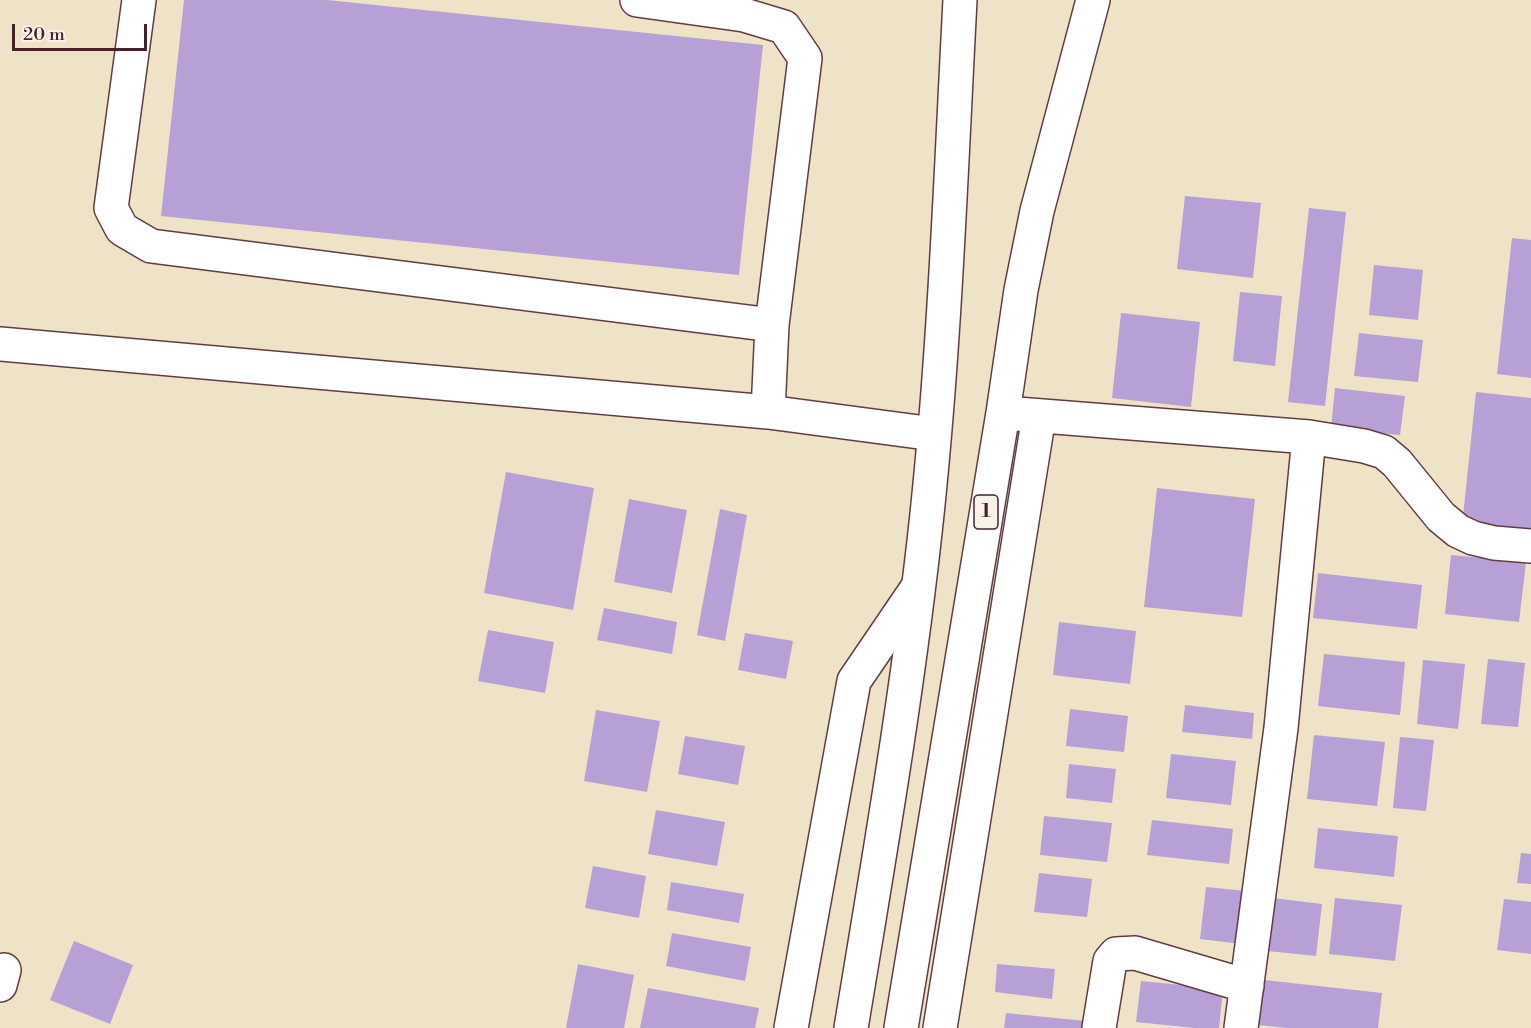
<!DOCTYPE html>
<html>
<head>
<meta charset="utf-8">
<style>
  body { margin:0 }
  #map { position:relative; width:1531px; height:1028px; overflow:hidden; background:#eee3c7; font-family:"Libre Bodoni",serif }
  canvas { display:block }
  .scale { position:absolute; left:12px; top:24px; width:135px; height:27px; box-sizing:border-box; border:3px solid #4a1f2b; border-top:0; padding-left:8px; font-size:18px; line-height:21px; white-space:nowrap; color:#4a1f2b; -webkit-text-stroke:4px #f7f3e8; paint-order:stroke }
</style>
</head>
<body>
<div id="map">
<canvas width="1531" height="1028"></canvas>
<div class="scale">20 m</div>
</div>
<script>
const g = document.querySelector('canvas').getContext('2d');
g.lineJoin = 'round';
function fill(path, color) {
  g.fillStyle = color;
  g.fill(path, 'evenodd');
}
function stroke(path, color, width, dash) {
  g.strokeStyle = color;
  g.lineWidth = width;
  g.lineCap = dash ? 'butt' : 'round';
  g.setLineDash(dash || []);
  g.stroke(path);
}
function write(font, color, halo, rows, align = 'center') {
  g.font = font + ' "Libre Bodoni",serif';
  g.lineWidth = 4.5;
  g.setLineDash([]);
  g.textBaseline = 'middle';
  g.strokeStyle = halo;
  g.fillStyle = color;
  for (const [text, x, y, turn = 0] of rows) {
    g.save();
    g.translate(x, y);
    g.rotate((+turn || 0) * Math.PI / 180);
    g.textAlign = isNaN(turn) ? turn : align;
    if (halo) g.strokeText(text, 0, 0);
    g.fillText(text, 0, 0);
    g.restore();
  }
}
fill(new Path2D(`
  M 184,0 L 327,0 L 763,45 L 739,275 L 161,216 Z
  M 1185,196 L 1261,203 L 1253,278 L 1177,269 Z
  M 1309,208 L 1346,212 L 1325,406 L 1288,402 Z
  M 1512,238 L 1531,240 L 1531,378 L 1497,374 Z
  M 1374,265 L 1423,270 L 1418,320 L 1369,315 Z
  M 1240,292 L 1282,296 L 1275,366 L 1233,361 Z
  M 1121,313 L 1200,322 L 1191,407 L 1112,398 Z
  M 1359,333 L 1423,340 L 1418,382 L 1354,376 Z
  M 1335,388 L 1405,396 L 1400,435 L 1331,428 Z
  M 1476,392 L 1531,398 L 1531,533 L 1462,526 Z
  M 506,472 L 594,488 L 573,610 L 484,593 Z
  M 1157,488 L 1255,499 L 1242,617 L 1144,607 Z
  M 629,499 L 687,510 L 672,593 L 614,582 Z
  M 720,509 L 747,515 L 725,641 L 697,635 Z
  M 1451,555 L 1526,562 L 1519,622 L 1445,614 Z
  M 1318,573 L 1422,585 L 1417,629 L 1313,618 Z
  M 604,608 L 677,622 L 672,654 L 597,640 Z
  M 1059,622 L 1136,631 L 1130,684 L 1053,675 Z
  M 488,630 L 554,642 L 545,693 L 478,681 Z
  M 745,633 L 793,641 L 786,679 L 738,670 Z
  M 1324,654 L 1405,662 L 1400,715 L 1318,706 Z
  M 1488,659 L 1525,663 L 1518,727 L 1481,724 Z
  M 1423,660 L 1465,664 L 1458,729 L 1417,724 Z
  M 1185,705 L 1254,713 L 1252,739 L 1182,732 Z
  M 1070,709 L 1128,716 L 1124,752 L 1066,746 Z
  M 596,710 L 660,721 L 647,792 L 584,781 Z
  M 1314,735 L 1385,742 L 1377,806 L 1307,799 Z
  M 685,736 L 745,746 L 738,785 L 678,774 Z
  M 1400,737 L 1434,740 L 1426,811 L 1393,808 Z
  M 1171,754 L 1236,761 L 1231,805 L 1166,798 Z
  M 1069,764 L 1116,769 L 1112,803 L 1066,798 Z
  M 656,810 L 725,822 L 717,866 L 648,854 Z
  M 1044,816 L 1112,823 L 1107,862 L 1040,855 Z
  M 1152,820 L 1233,829 L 1229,864 L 1147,855 Z
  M 1318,828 L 1398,836 L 1394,877 L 1314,868 Z
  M 1521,853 L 1531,854 L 1531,884 L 1517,883 Z
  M 593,866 L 646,876 L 639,918 L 585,908 Z
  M 1039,873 L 1092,879 L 1087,917 L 1034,912 Z
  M 671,882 L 744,894 L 739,923 L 667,910 Z
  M 1206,887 L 1256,892 L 1250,945 L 1200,939 Z
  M 1273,898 L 1322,904 L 1316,956 L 1268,951 Z
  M 1335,898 L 1402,905 L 1395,961 L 1329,954 Z
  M 1504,899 L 1531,902 L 1531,954 L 1497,950 Z
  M 672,933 L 751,947 L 745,981 L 666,966 Z
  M 74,941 L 133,965 L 110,1024 L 50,1000 Z
  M 578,964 L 634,975 L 624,1028 L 566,1028 Z
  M 997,964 L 1055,969 L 1052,999 L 995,992 Z
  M 1264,980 L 1382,993 L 1378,1028 L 1287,1028 L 1258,1025 Z
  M 1141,981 L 1223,989 L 1219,1028 L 1194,1028 L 1136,1022 Z
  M 648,988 L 759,1008 L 755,1028 L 640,1028 Z
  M 1006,1013 L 1085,1021 L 1084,1028 L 1004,1028 Z`), '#b7a0d6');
const minor = new Path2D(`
  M 139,0 L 111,208 L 122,229 L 151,246 L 772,325
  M 637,0 L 744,15 L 784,27 L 805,58 L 772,325 L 768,412
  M 0,344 L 768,412 L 934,434
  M 1017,414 L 1309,437 L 1364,446 L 1384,452 L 1397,463 L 1441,517 L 1458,531 L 1473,538 L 1494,543 L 1531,546
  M 0,985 L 4,970
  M 791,1028 L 854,681 L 918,587
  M 940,1028 L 1039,416
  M 1099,1028 L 1110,961 L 1116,954 L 1135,953 L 1247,986
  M 1241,1028 L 1281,728 L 1309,437`);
const major = new Path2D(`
  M 851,1028 C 879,858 909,685 927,514 C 945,343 951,171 960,0
  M 901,1028 L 1003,413 L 1021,290 L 1037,211 L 1093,0`);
stroke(minor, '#633c42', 36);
stroke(major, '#633c42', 36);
stroke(minor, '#fff', 33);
stroke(major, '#fff', 33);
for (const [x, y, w] of [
  [986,512,24]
]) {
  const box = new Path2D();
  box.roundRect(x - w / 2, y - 17, w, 34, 4.5);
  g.fillStyle = '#f7f3e8';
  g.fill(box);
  stroke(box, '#4a1f2b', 1.5);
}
write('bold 20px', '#4a1f2b', null, [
  ["1",986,512]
]);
</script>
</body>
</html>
